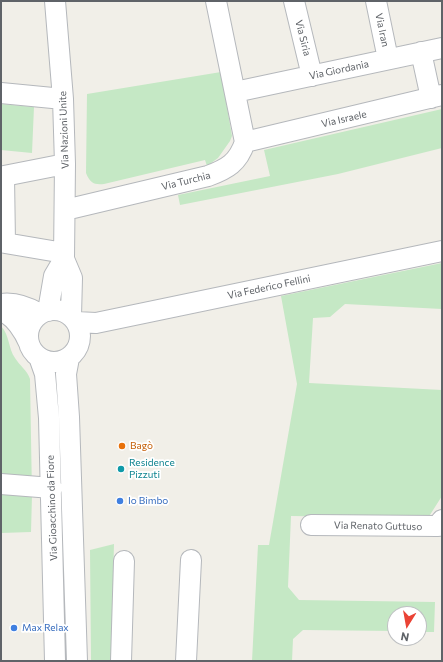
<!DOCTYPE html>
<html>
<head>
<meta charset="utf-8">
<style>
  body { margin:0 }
  #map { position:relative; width:443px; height:662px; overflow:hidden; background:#f1efe8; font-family:Commissioner,sans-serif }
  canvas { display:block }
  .frame { position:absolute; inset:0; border:2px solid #5f6368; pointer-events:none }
  .north { position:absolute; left:387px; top:606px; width:40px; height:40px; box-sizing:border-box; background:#fff; border:1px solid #bfc1c3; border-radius:50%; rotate:191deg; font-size:11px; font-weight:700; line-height:16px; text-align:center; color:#5f6368 }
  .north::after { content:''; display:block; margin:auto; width:14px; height:18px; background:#ea4335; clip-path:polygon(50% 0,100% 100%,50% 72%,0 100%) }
</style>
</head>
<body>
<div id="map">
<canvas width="443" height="662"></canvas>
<div class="frame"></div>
<div class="north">N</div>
</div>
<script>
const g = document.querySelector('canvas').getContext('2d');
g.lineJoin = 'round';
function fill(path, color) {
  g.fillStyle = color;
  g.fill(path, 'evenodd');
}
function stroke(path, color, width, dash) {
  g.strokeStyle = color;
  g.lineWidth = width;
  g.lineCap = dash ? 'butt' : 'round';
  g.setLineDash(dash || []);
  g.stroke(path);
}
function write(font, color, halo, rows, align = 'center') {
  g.font = font + ' Commissioner,sans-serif';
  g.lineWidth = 3.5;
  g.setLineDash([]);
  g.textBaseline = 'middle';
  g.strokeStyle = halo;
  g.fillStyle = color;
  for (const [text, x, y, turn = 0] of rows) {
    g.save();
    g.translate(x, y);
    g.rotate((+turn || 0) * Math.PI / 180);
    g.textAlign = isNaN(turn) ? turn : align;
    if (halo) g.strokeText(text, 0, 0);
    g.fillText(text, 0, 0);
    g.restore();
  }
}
fill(new Path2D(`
  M 221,72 L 232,136 L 230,141 L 218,158 L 207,166 L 205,160 L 104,184 C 94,185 90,183 86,173 L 87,94 Z
  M 1,104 L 34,107 L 32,153 L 1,150 Z
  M 442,109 L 442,148 L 338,174 L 180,205 L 178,195 L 270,176 L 264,150 Z
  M 442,263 L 442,309 L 345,304 L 330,317 L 313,318 L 309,383 L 442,390 L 442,496 L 428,518 L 291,516 L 288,587 L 299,600 L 435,602 L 434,632 L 419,632 L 419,614 L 395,614 L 395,631 L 303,630 L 293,639 L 292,661 L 252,661 L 258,545 L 269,545 L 297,384 L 281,296 Z
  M 1,326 C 10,336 8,348 15,358 C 20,366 27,370 30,379 L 32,495 L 31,532 L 1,533 Z
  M 114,544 L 111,661 L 91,661 L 90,550 Z`), '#c5e8c5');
const minor = new Path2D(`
  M 55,1 L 63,99 L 65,164 L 64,259 L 72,278 L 71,316
  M 294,1 L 312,76
  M 376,1 L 388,59
  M 421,52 L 431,98
  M 235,92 L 442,48
  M 1,93 L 63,99
  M 245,142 L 442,95
  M 65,210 L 208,176 C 227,169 238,163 245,142 L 216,1
  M 64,253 L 5,243 L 4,176 L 65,164
  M 1,304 C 15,302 28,307 40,314
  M 1,310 C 15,317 23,329 29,343
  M28 336a26 26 0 1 1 52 0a26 26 0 1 1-52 0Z
  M 48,311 L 54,276 L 64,259
  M 76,322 L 96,323 L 442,251
  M 39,357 L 45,374 L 49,418 L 55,661
  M 69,358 L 66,374 L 69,417 L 77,661
  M 1,484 L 52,488
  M 311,525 L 438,526 L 442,520
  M 121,661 L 124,561
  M 186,661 L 191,560`);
stroke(minor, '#b5b8bc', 22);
stroke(minor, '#fff', 20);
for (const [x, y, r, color] of [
  [122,446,4,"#e8710a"],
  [121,469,4,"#0f9aa8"],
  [120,501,4,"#3f7fe0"],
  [14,628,4,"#3f7fe0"]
]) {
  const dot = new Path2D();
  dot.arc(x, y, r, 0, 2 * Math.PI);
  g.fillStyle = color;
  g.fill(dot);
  stroke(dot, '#fff', 1.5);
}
write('10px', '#5f6368', '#fff', [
  ["Via Iran",382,30,78],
  ["Via Siria",303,38,76],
  ["Via Giordania",339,70,-12],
  ["Via Israele",344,119,-13],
  ["Via Nazioni Unite",64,130,-92],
  ["Via Turchia",186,181,-14],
  ["Via Federico Fellini",269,287,-12],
  ["Via Gioacchino da Fiore",52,508,-92],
  ["Via Renato Guttuso",378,526,1]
]);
write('10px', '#c56008', '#fff', [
  ["Bagò",130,446]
], 'left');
write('10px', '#0d838f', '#fff', [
  ["Residence",129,463],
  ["Pizzuti",129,475]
], 'left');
write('10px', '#366cbe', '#fff', [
  ["Io Bimbo",128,501],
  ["Max Relax",22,628]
], 'left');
</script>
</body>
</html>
